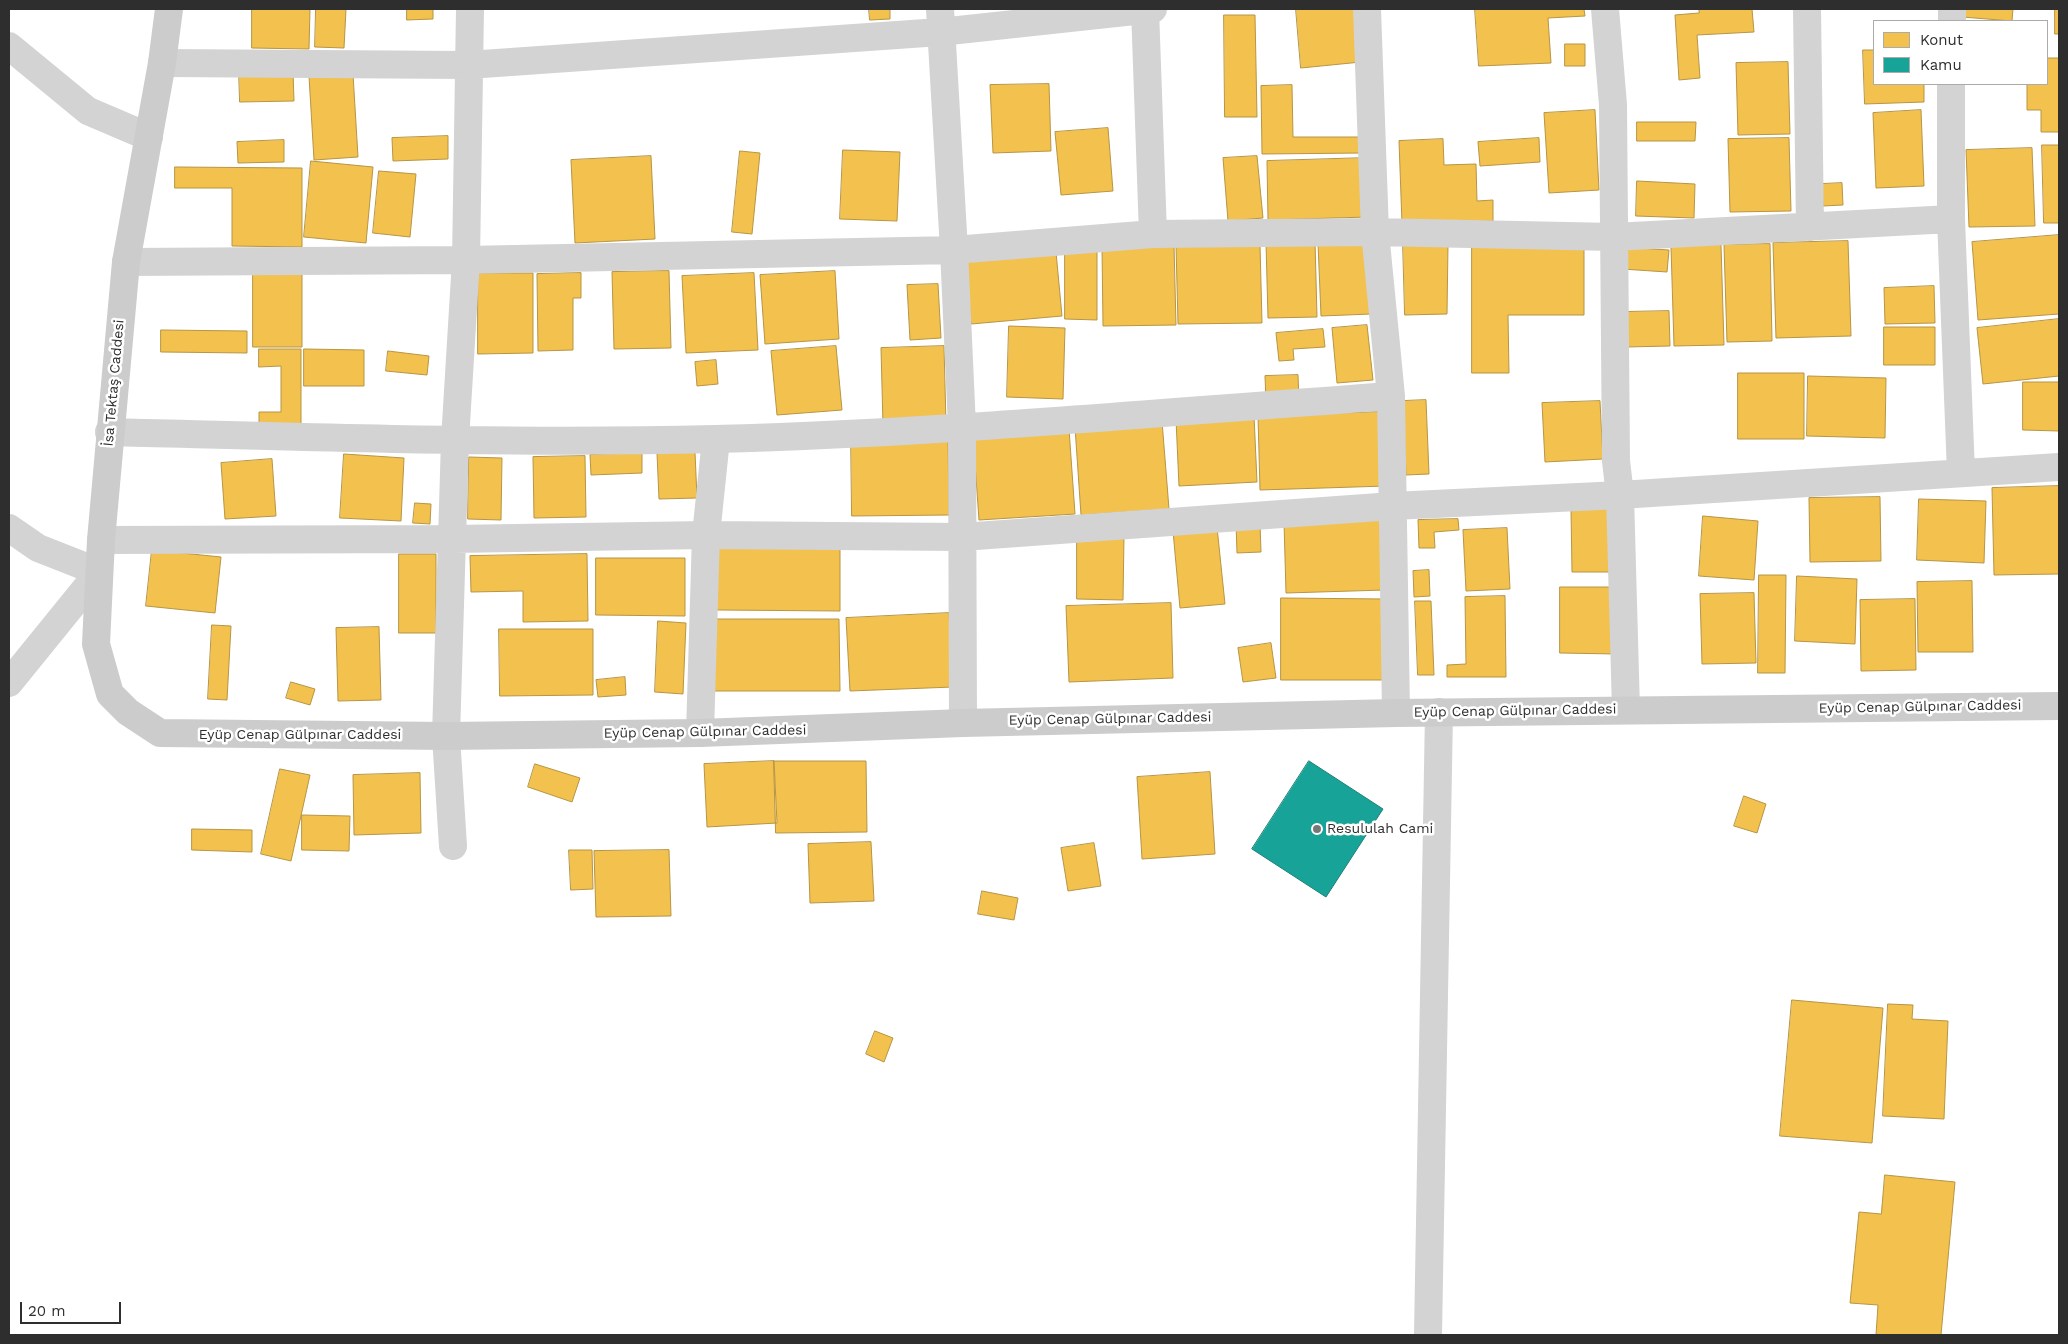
<!DOCTYPE html>
<html>
<head>
<meta charset="utf-8">
<style>
  body { margin:0 }
  #map { position:relative; width:2068px; height:1344px; overflow:hidden; background:#fff; font-family:"Work Sans",sans-serif }
  canvas { display:block }
  .frame { position:absolute; inset:0; border:10px solid #2e2e2e; pointer-events:none }
  .legend { position:absolute; left:1873px; top:20px; width:175px; height:65px; box-sizing:border-box; background:#fff; border:1px solid #ababab; margin:0; padding:6px 9px; list-style:none; font-size:15px; color:#2e2e2e }
  .legend li { display:flex; align-items:center; gap:10px; height:25px }
  .legend b { width:25px; border:1px solid #ababab }
  .scale { position:absolute; left:20px; top:1302px; width:101px; height:22px; box-sizing:border-box; border:2px solid #2e2e2e; border-top:0; padding-left:6px; font-size:15px; line-height:18px; white-space:nowrap; color:#2e2e2e; -webkit-text-stroke:4px #fff; paint-order:stroke }
</style>
</head>
<body>
<div id="map">
<canvas width="2068" height="1344"></canvas>
<div class="frame"></div>
<ul class="legend">
<li><b style="height:14px;background:#f2c14e"></b>Konut</li>
<li><b style="height:14px;background:#17a398"></b>Kamu</li>
</ul>
<div class="scale">20 m</div>
</div>
<script>
const g = document.querySelector('canvas').getContext('2d');
g.lineJoin = 'round';
function fill(path, color) {
  g.fillStyle = color;
  g.fill(path, 'evenodd');
}
function stroke(path, color, width, dash) {
  g.strokeStyle = color;
  g.lineWidth = width;
  g.lineCap = dash ? 'butt' : 'round';
  g.setLineDash(dash || []);
  g.stroke(path);
}
function write(font, color, halo, rows, align = 'center') {
  g.font = font + ' "Work Sans",sans-serif';
  g.lineWidth = 5;
  g.setLineDash([]);
  g.textBaseline = 'middle';
  g.strokeStyle = halo;
  g.fillStyle = color;
  for (const [text, x, y, turn = 0] of rows) {
    g.save();
    g.translate(x, y);
    g.rotate((+turn || 0) * Math.PI / 180);
    g.textAlign = isNaN(turn) ? turn : align;
    if (halo) g.strokeText(text, 0, 0);
    g.fillText(text, 0, 0);
    g.restore();
  }
}
const homes = new Path2D(`
  M 252,9 L 310,9 L 309,49 L 252,48 Z
  M 316,9 L 346,9 L 344,48 L 315,47 Z
  M 407,9 L 433,9 L 433,19 L 407,20 Z
  M 869,9 L 890,9 L 890,19 L 870,20 Z
  M 1296,9 L 1356,9 L 1361,62 L 1301,68 Z
  M 1475,9 L 1584,9 L 1585,16 L 1548,18 L 1551,63 L 1479,66 Z
  M 1699,9 L 1752,9 L 1754,32 L 1697,35 L 1700,78 L 1679,80 L 1675,15 L 1699,13 Z
  M 1963,9 L 2013,9 L 2012,21 L 1962,17 Z
  M 2055,9 L 2059,9 L 2059,34 L 2055,34 Z
  M 1224,15 L 1255,15 L 1257,117 L 1225,117 Z
  M 1565,44 L 1585,44 L 1585,66 L 1565,66 Z
  M 1863,50 L 1874,50 L 1874,84 L 1924,84 L 1924,102 L 1865,104 Z
  M 2047,58 L 2059,58 L 2059,132 L 2041,132 L 2041,110 L 2027,110 L 2027,84 L 2047,84 Z
  M 1788,62 L 1790,134 L 1738,135 L 1736,63 Z
  M 239,71 L 293,71 L 294,101 L 240,102 Z
  M 353,74 L 358,157 L 314,160 L 309,76 Z
  M 1049,84 L 1051,151 L 993,153 L 990,85 Z
  M 1292,85 L 1293,137 L 1362,137 L 1363,153 L 1262,154 L 1261,86 Z
  M 1595,110 L 1599,190 L 1549,193 L 1544,113 Z
  M 1921,110 L 1924,186 L 1876,188 L 1873,113 Z
  M 1637,122 L 1696,122 L 1695,141 L 1637,141 Z
  M 1108,128 L 1113,191 L 1061,195 L 1055,132 Z
  M 448,136 L 448,159 L 393,161 L 392,138 Z
  M 1539,138 L 1540,162 L 1480,166 L 1478,142 Z
  M 1789,138 L 1791,211 L 1730,212 L 1728,139 Z
  M 1443,139 L 1444,165 L 1476,164 L 1477,201 L 1493,200 L 1493,221 L 1402,224 L 1399,141 Z
  M 284,140 L 284,162 L 238,163 L 237,142 Z
  M 2042,145 L 2059,145 L 2059,223 L 2044,223 Z
  M 2032,148 L 2035,226 L 1969,227 L 1966,150 Z
  M 843,150 L 900,152 L 897,221 L 840,219 Z
  M 740,151 L 760,153 L 752,234 L 732,232 Z
  M 651,156 L 655,239 L 575,243 L 571,160 Z
  M 1257,156 L 1263,218 L 1228,221 L 1223,158 Z
  M 1366,158 L 1368,217 L 1268,220 L 1267,161 Z
  M 311,161 L 373,167 L 366,243 L 304,237 Z
  M 175,167 L 302,168 L 302,247 L 232,246 L 232,188 L 175,188 Z
  M 379,171 L 416,174 L 410,237 L 373,233 Z
  M 1637,181 L 1695,184 L 1694,218 L 1636,216 Z
  M 1842,183 L 1843,205 L 1823,206 L 1822,184 Z
  M 2059,235 L 2059,314 L 1978,320 L 1972,242 Z
  M 1367,240 L 1371,314 L 1321,316 L 1318,243 Z
  M 1315,241 L 1317,317 L 1268,318 L 1266,242 Z
  M 1848,241 L 1851,336 L 1776,338 L 1773,243 Z
  M 1472,242 L 1584,242 L 1584,315 L 1508,315 L 1509,373 L 1472,373 Z
  M 1403,243 L 1448,244 L 1447,314 L 1405,315 Z
  M 1260,244 L 1262,323 L 1178,324 L 1176,245 Z
  M 1770,244 L 1772,341 L 1727,342 L 1724,245 Z
  M 1174,245 L 1176,325 L 1103,326 L 1102,246 Z
  M 1721,245 L 1724,345 L 1674,346 L 1671,247 Z
  M 1623,247 L 1669,250 L 1667,272 L 1622,269 Z
  M 1065,251 L 1097,251 L 1097,320 L 1065,319 Z
  M 1056,252 L 1062,316 L 971,324 L 965,259 Z
  M 669,271 L 671,348 L 614,349 L 612,272 Z
  M 835,271 L 839,339 L 765,344 L 760,275 Z
  M 253,273 L 302,274 L 302,347 L 253,347 Z
  M 478,273 L 533,273 L 533,353 L 478,354 Z
  M 581,273 L 581,298 L 573,298 L 573,350 L 538,351 L 537,274 Z
  M 754,273 L 758,350 L 686,353 L 682,276 Z
  M 938,284 L 941,338 L 910,340 L 907,285 Z
  M 1934,286 L 1935,323 L 1885,324 L 1884,288 Z
  M 1669,311 L 1670,346 L 1626,347 L 1624,312 Z
  M 2059,319 L 2059,376 L 1983,384 L 1977,328 Z
  M 1367,325 L 1373,380 L 1337,383 L 1332,328 Z
  M 1009,326 L 1065,328 L 1063,399 L 1007,397 Z
  M 1884,327 L 1935,327 L 1935,365 L 1884,365 Z
  M 1323,329 L 1325,347 L 1293,349 L 1294,360 L 1279,361 L 1276,333 Z
  M 161,330 L 247,331 L 247,353 L 161,352 Z
  M 836,346 L 842,410 L 777,415 L 771,351 Z
  M 944,346 L 946,424 L 883,425 L 881,348 Z
  M 259,349 L 301,349 L 301,424 L 259,423 L 259,412 L 281,412 L 281,366 L 259,367 Z
  M 304,349 L 364,350 L 364,386 L 304,386 Z
  M 388,351 L 429,356 L 427,375 L 386,371 Z
  M 716,360 L 718,384 L 697,386 L 695,362 Z
  M 1738,373 L 1804,373 L 1804,439 L 1738,439 Z
  M 1298,375 L 1299,400 L 1266,401 L 1265,376 Z
  M 1808,376 L 1886,378 L 1885,438 L 1807,436 Z
  M 2023,382 L 2059,382 L 2059,431 L 2023,430 Z
  M 1426,400 L 1429,474 L 1406,475 L 1403,401 Z
  M 1600,401 L 1603,459 L 1545,462 L 1542,403 Z
  M 1383,412 L 1386,486 L 1260,490 L 1258,416 Z
  M 1254,415 L 1257,482 L 1179,486 L 1176,419 Z
  M 1162,421 L 1169,509 L 1081,515 L 1075,427 Z
  M 1069,429 L 1075,514 L 979,520 L 973,435 Z
  M 851,436 L 948,436 L 949,515 L 852,516 Z
  M 695,452 L 697,498 L 659,499 L 657,453 Z
  M 642,453 L 642,473 L 591,475 L 590,455 Z
  M 344,454 L 404,458 L 401,521 L 340,518 Z
  M 585,456 L 586,517 L 534,518 L 533,457 Z
  M 469,457 L 502,458 L 501,520 L 468,519 Z
  M 272,459 L 276,516 L 225,519 L 221,463 Z
  M 2059,486 L 2059,574 L 1994,575 L 1992,488 Z
  M 1880,497 L 1881,561 L 1810,562 L 1809,498 Z
  M 1919,499 L 1986,501 L 1984,563 L 1917,560 Z
  M 415,503 L 431,504 L 430,524 L 413,523 Z
  M 1608,508 L 1610,572 L 1572,572 L 1571,509 Z
  M 1703,516 L 1758,521 L 1754,580 L 1699,576 Z
  M 1458,519 L 1459,530 L 1434,532 L 1435,548 L 1419,548 L 1418,520 Z
  M 1383,520 L 1385,590 L 1286,593 L 1284,522 Z
  M 1260,523 L 1261,552 L 1237,553 L 1236,524 Z
  M 1217,527 L 1225,604 L 1180,608 L 1173,531 Z
  M 1507,528 L 1510,589 L 1466,591 L 1463,530 Z
  M 1077,537 L 1124,537 L 1123,600 L 1077,599 Z
  M 717,540 L 840,541 L 840,611 L 717,610 Z
  M 152,550 L 221,557 L 215,613 L 146,606 Z
  M 399,554 L 436,554 L 436,633 L 399,633 Z
  M 587,554 L 588,621 L 523,622 L 523,591 L 471,592 L 470,556 Z
  M 596,558 L 685,558 L 685,616 L 596,615 Z
  M 1429,570 L 1430,596 L 1414,597 L 1413,571 Z
  M 1759,575 L 1786,575 L 1785,673 L 1758,673 Z
  M 1797,576 L 1857,579 L 1855,644 L 1795,641 Z
  M 1972,581 L 1973,652 L 1918,652 L 1917,582 Z
  M 1560,587 L 1616,587 L 1616,654 L 1560,653 Z
  M 1754,593 L 1756,663 L 1702,664 L 1700,594 Z
  M 1505,596 L 1506,677 L 1447,677 L 1447,665 L 1466,664 L 1465,597 Z
  M 1281,598 L 1386,599 L 1386,680 L 1281,680 Z
  M 1915,599 L 1916,670 L 1861,671 L 1860,600 Z
  M 1415,601 L 1431,601 L 1434,675 L 1418,675 Z
  M 1171,603 L 1173,678 L 1069,682 L 1066,606 Z
  M 949,613 L 953,687 L 850,691 L 846,618 Z
  M 715,619 L 839,619 L 840,691 L 714,691 Z
  M 658,621 L 686,623 L 683,694 L 655,692 Z
  M 212,625 L 231,626 L 227,700 L 208,699 Z
  M 379,627 L 381,700 L 338,701 L 336,628 Z
  M 499,629 L 593,629 L 593,695 L 500,696 Z
  M 1271,643 L 1276,678 L 1243,682 L 1238,648 Z
  M 625,677 L 626,695 L 598,697 L 596,680 Z
  M 291,682 L 315,689 L 310,705 L 286,698 Z
  M 774,761 L 866,761 L 867,832 L 776,833 Z
  M 774,761 L 777,823 L 707,827 L 704,764 Z
  M 535,764 L 580,778 L 572,802 L 528,787 Z
  M 280,769 L 310,775 L 291,861 L 261,854 Z
  M 1210,772 L 1215,854 L 1142,859 L 1137,777 Z
  M 420,773 L 421,833 L 354,835 L 353,775 Z
  M 1744,796 L 1766,804 L 1757,833 L 1734,826 Z
  M 302,815 L 350,816 L 349,851 L 302,850 Z
  M 192,829 L 252,830 L 252,852 L 192,850 Z
  M 871,842 L 874,901 L 810,903 L 808,844 Z
  M 1094,843 L 1101,886 L 1068,891 L 1061,848 Z
  M 569,850 L 592,850 L 593,889 L 571,890 Z
  M 669,850 L 671,916 L 596,917 L 594,851 Z
  M 982,891 L 1018,898 L 1014,920 L 978,914 Z
  M 1792,1000 L 1883,1008 L 1872,1143 L 1780,1136 Z
  M 1888,1004 L 1913,1005 L 1912,1019 L 1948,1021 L 1944,1119 L 1883,1116 Z
  M 875,1031 L 893,1038 L 884,1062 L 866,1054 Z
  M 1885,1175 L 1955,1182 L 1941,1335 L 1876,1335 L 1878,1305 L 1850,1303 L 1859,1212 L 1881,1214 Z`);
fill(homes, '#f2c14e');
stroke(homes, '#b79544', 1);
const public = new Path2D(`
  M 1309,761 L 1383,809 L 1326,897 L 1252,849 Z`);
fill(public, '#17a398');
stroke(public, '#1e8078', 1);
stroke(new Path2D(`
  M 940,9 L 954,250 L 962,427 L 963,723
  M 1145,9 L 1153,234
  M 1367,9 L 1375,232 L 1391,396 L 1396,713
  M 1605,9 L 1613,105 L 1616,461 L 1620,495 L 1626,710
  M 1807,9 L 1810,227
  M 1952,21 L 1952,9
  M 9,46 L 88,111 L 149,137
  M 162,63 L 468,65 L 940,32 L 1153,9
  M 1951,84 L 1951,219 L 1961,473
  M 126,262 L 466,260 L 954,250 L 1153,234 L 1375,232 L 1614,237 L 1951,219
  M 109,432 C 311,437 513,444 715,439 C 941,433 1166,412 1391,396
  M 9,528 L 38,548 L 99,572 L 9,683
  M 101,540 L 452,539 L 706,535 L 962,537 L 1393,506 L 1620,495 L 2059,467
  M 700,733 L 706,535 L 716,439
  M 453,846 L 446,736 L 455,440 L 466,260 L 470,9
  M 1428,1335 L 1439,712`), '#d3d3d3', 28);
stroke(new Path2D(`
  M 169,9 L 162,63 L 126,262 L 101,540 L 96,644 L 110,694 L 128,712 L 160,733 L 446,736 L 700,733 L 963,723 L 1396,713 L 2059,706`), '#ccc', 28);
for (const [x, y, r, color] of [
  [1317,829,5,"#777"]
]) {
  const dot = new Path2D();
  dot.arc(x, y, r, 0, 2 * Math.PI);
  g.fillStyle = color;
  g.fill(dot);
  stroke(dot, '#fff', 2);
}
write('14px', '#2e2e2e', '#fff', [
  ["İsa Tektaş Caddesi",114,383,-85],
  ["Eyüp Cenap Gülpınar Caddesi",1920,707,-1],
  ["Eyüp Cenap Gülpınar Caddesi",1515,711,-1],
  ["Eyüp Cenap Gülpınar Caddesi",1110,719,-1],
  ["Eyüp Cenap Gülpınar Caddesi",705,732,-1],
  ["Eyüp Cenap Gülpınar Caddesi",300,735]
]);
write('14px', '#2e2e2e', '#fff', [
  ["Resululah Cami",1327,829]
], 'left');
</script>
</body>
</html>
